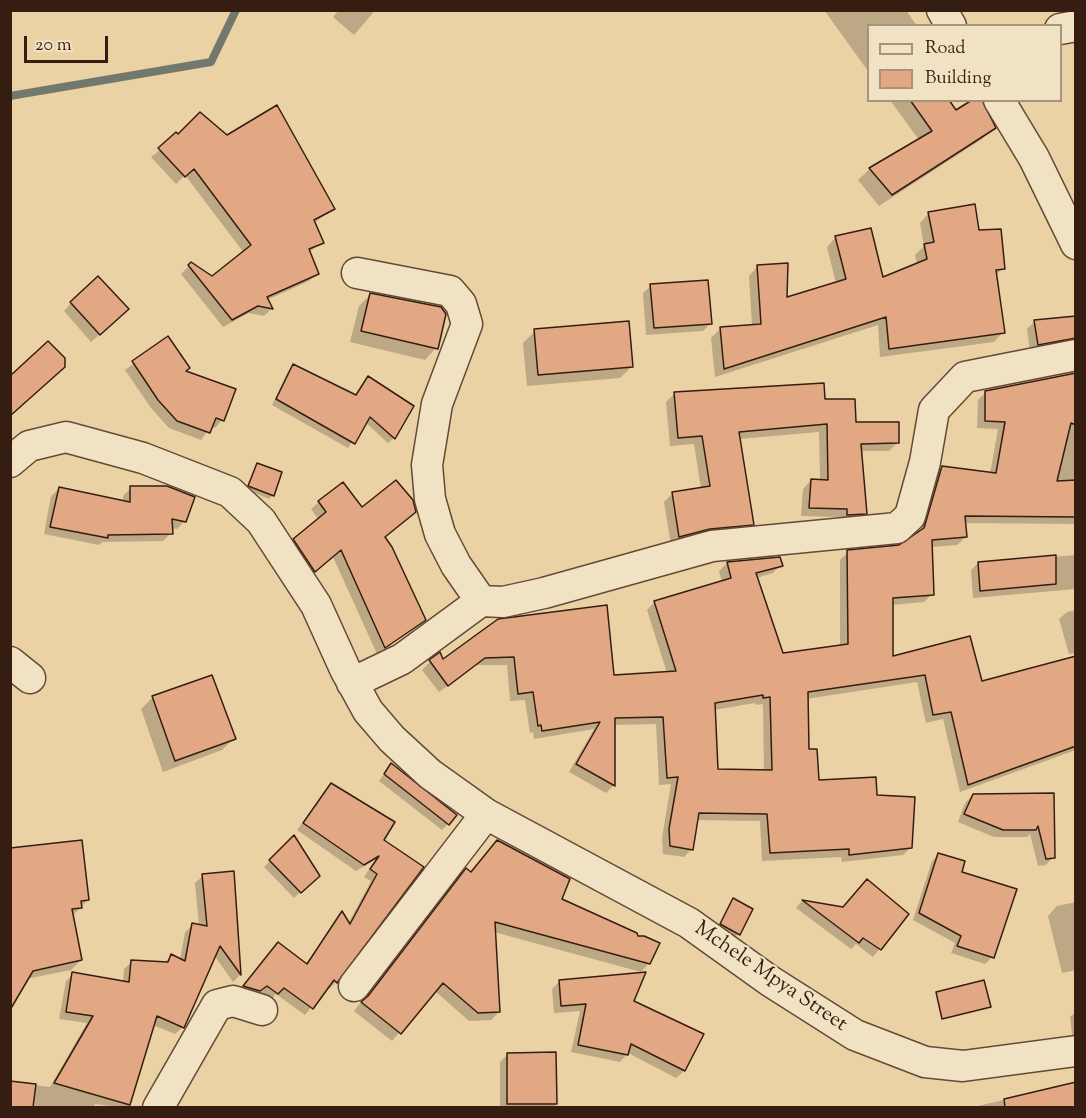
<!DOCTYPE html>
<html>
<head>
<meta charset="utf-8">
<style>
  body { margin:0 }
  #map { position:relative; width:1086px; height:1118px; overflow:hidden; background:#ebd2a5; font-family:"Sorts Mill Goudy",serif }
  canvas { display:block }
  .frame { position:absolute; inset:0; border:12px solid #351d12; pointer-events:none }
  .legend { position:absolute; left:867px; top:24px; width:195px; height:78px; box-sizing:border-box; background:#f2e2c4; border:2px solid #a6937d; margin:0; padding:8px 10px; list-style:none; font-size:18px; color:#351d12 }
  .legend li { display:flex; align-items:center; gap:12px; height:30px }
  .legend b { width:30px; border:2px solid #a6937d }
  .scale { position:absolute; left:24px; top:36px; width:84px; height:27px; box-sizing:border-box; border:3px solid #351d12; border-top:0; padding-left:8px; font-size:18px; line-height:21px; white-space:nowrap; color:#351d12; -webkit-text-stroke:4px #f2e2c4; paint-order:stroke }
</style>
</head>
<body>
<div id="map">
<canvas width="1086" height="1118"></canvas>
<div class="frame"></div>
<ul class="legend">
<li><b style="height:8px;background:#f2e2c4"></b>Road</li>
<li><b style="height:16px;background:#e2a884"></b>Building</li>
</ul>
<div class="scale">20 m</div>
</div>
<script>
const g = document.querySelector('canvas').getContext('2d');
g.lineJoin = 'round';
function fill(path, color) {
  g.fillStyle = color;
  g.fill(path, 'evenodd');
}
function stroke(path, color, width, dash) {
  g.strokeStyle = color;
  g.lineWidth = width;
  g.lineCap = dash ? 'butt' : 'round';
  g.setLineDash(dash || []);
  g.stroke(path);
}
function write(font, color, halo, rows, align = 'center') {
  g.font = font + ' "Sorts Mill Goudy",serif';
  g.lineWidth = 4.5;
  g.setLineDash([]);
  g.textBaseline = 'middle';
  g.strokeStyle = halo;
  g.fillStyle = color;
  for (const [text, x, y, turn = 0] of rows) {
    g.save();
    g.translate(x, y);
    g.rotate((+turn || 0) * Math.PI / 180);
    g.textAlign = isNaN(turn) ? turn : align;
    if (halo) g.strokeText(text, 0, 0);
    g.fillText(text, 0, 0);
    g.restore();
  }
}
fill(new Path2D(`
  M 339,10 L 370,10 L 373,13 L 354,35 L 333,17 Z
  M 824,10 L 906,10 L 917,26 L 868,26 L 868,71 Z
  M 890,100 L 947,100 L 956,112 L 994,127 L 982,139 L 879,206 L 858,180 L 870,169 L 919,140 Z
  M 178,136 L 226,137 L 333,209 L 314,223 L 322,242 L 308,253 L 317,273 L 309,281 L 267,300 L 271,309 L 264,316 L 249,313 L 223,327 L 181,274 L 191,264 L 213,278 L 244,253 L 185,175 L 176,184 L 151,157 Z
  M 929,213 L 978,232 L 1003,268 L 995,276 L 1003,332 L 994,342 L 880,357 L 878,325 L 715,377 L 711,338 L 720,329 L 752,326 L 749,276 L 758,266 L 786,299 L 836,283 L 827,247 L 836,237 L 882,279 L 917,264 L 915,255 L 924,246 L 920,223 Z
  M 651,286 L 710,324 L 703,331 L 646,335 L 643,293 Z
  M 370,295 L 436,348 L 425,360 L 350,342 L 359,306 Z
  M 71,303 L 119,317 L 91,342 L 64,311 Z
  M 1035,321 L 1076,323 L 1076,341 L 1030,352 L 1027,329 Z
  M 535,331 L 632,366 L 620,378 L 527,386 L 523,343 Z
  M 168,338 L 184,372 L 222,420 L 215,428 L 211,426 L 201,440 L 169,428 L 151,408 L 125,370 Z
  M 293,366 L 355,396 L 368,378 L 394,438 L 388,443 L 365,422 L 348,448 L 272,405 L 288,371 Z
  M 1076,375 L 1076,524 L 964,523 L 966,537 L 957,545 L 931,547 L 932,594 L 924,602 L 892,605 L 892,658 L 981,683 L 1076,702 L 1076,750 L 960,792 L 943,719 L 926,723 L 917,682 L 806,699 L 807,751 L 818,782 L 876,796 L 911,847 L 903,855 L 842,862 L 841,857 L 762,861 L 760,821 L 696,820 L 692,849 L 684,857 L 663,854 L 662,838 L 671,784 L 659,785 L 656,724 L 614,725 L 614,785 L 606,793 L 569,772 L 594,729 L 534,739 L 533,732 L 530,733 L 525,700 L 510,701 L 507,665 L 476,665 L 439,692 L 422,670 L 430,662 L 442,661 L 499,620 L 612,677 L 667,673 L 647,610 L 655,602 L 722,582 L 719,571 L 727,563 L 779,558 L 781,565 L 773,573 L 756,578 L 782,655 L 840,647 L 840,560 L 848,552 L 900,546 L 917,534 L 934,475 L 942,467 L 990,474 L 998,429 L 977,428 L 978,400 L 986,392 ZM 755,703 L 756,705 L 763,704 L 764,771 L 716,770 L 714,710 Z
  M 675,393 L 823,401 L 855,424 L 897,443 L 889,451 L 860,451 L 866,513 L 857,521 L 840,523 L 840,517 L 801,516 L 803,489 L 811,480 L 820,481 L 819,432 L 739,439 L 752,524 L 744,532 L 671,545 L 664,502 L 672,494 L 701,489 L 694,444 L 670,446 L 666,402 Z
  M 257,465 L 273,495 L 269,499 L 246,489 Z
  M 131,488 L 185,521 L 177,529 L 171,528 L 171,533 L 163,541 L 102,542 L 99,545 L 44,534 L 51,496 L 59,489 L 123,502 L 123,496 Z
  M 319,502 L 362,510 L 384,538 L 424,620 L 377,654 L 333,557 L 307,579 L 287,548 L 319,520 L 311,509 Z
  M 1076,555 L 1076,589 L 973,598 L 971,570 L 978,563 Z
  M 1076,610 L 1076,653 L 1069,654 L 1059,619 L 1067,612 Z
  M 211,677 L 234,738 L 222,750 L 163,772 L 141,709 L 152,698 Z
  M 391,765 L 448,824 L 442,830 L 379,781 Z
  M 332,785 L 382,840 L 420,866 L 336,982 L 329,989 L 327,987 L 305,1015 L 276,994 L 270,1000 L 259,992 L 251,998 L 237,993 L 271,951 L 305,965 L 342,914 L 348,924 L 371,881 L 364,877 L 376,859 L 356,871 L 297,830 Z
  M 973,795 L 1053,795 L 1053,857 L 1046,865 L 1038,866 L 1030,834 L 1027,837 L 994,837 L 958,822 L 965,803 Z
  M 294,838 L 318,876 L 294,898 L 264,867 Z
  M 81,841 L 88,900 L 72,916 L 81,960 L 71,970 L 26,979 Z
  M 939,854 L 960,873 L 992,957 L 985,964 L 951,953 L 955,943 L 913,920 L 932,861 Z
  M 232,873 L 240,975 L 233,982 L 214,955 L 183,1027 L 175,1034 L 153,1025 L 129,1105 L 126,1108 L 95,1104 L 93,1108 L 10,1108 L 10,1082 L 50,1087 L 87,1023 L 59,1019 L 66,981 L 73,974 L 123,982 L 124,969 L 132,962 L 164,963 L 171,956 L 180,960 L 185,932 L 193,925 L 199,926 L 195,883 L 203,876 Z
  M 470,874 L 560,900 L 636,938 L 649,963 L 641,972 L 494,932 L 499,1012 L 491,1020 L 469,1021 L 435,991 L 392,1041 L 354,1011 L 458,878 Z
  M 733,900 L 751,909 L 735,938 L 717,928 Z
  M 802,901 L 842,908 L 907,914 L 873,957 L 856,944 L 851,949 L 796,908 Z
  M 1076,902 L 1076,970 L 1062,973 L 1048,916 L 1057,906 Z
  M 559,982 L 632,1001 L 702,1035 L 684,1071 L 676,1078 L 628,1053 L 620,1062 L 571,1052 L 580,1011 L 554,1013 L 552,989 Z
  M 1076,1012 L 1076,1043 L 1073,1043 L 1070,1017 Z
  M 508,1054 L 555,1054 L 555,1108 L 500,1108 L 500,1062 Z
  M 1076,1083 L 1076,1108 L 977,1108 L 978,1106 Z`), '#0003');
stroke(new Path2D(`
  M 10,96 L 211,62 L 236,10`), '#71796f', 8);
const building = new Path2D(`
  M 910,100 L 949,100 L 956,110 L 972,100 L 982,100 L 996,128 L 892,195 L 869,168 L 932,131 Z
  M 277,105 L 335,209 L 314,220 L 324,243 L 309,249 L 319,274 L 267,297 L 273,309 L 258,306 L 232,320 L 188,265 L 191,262 L 212,276 L 251,245 L 194,169 L 185,177 L 158,148 L 176,132 L 178,134 L 200,112 L 227,135 Z
  M 975,204 L 979,230 L 1001,229 L 1005,269 L 996,270 L 1005,333 L 889,349 L 886,317 L 724,369 L 720,327 L 761,324 L 757,265 L 788,263 L 787,297 L 846,279 L 835,236 L 871,228 L 883,277 L 927,259 L 924,244 L 934,242 L 928,212 Z
  M 98,276 L 129,309 L 100,335 L 70,302 Z
  M 708,280 L 712,324 L 654,328 L 650,284 Z
  M 370,293 L 441,307 L 446,314 L 438,349 L 361,331 Z
  M 1076,316 L 1076,338 L 1038,345 L 1034,320 Z
  M 629,321 L 633,367 L 538,375 L 534,329 Z
  M 168,336 L 190,368 L 186,371 L 236,389 L 224,421 L 216,418 L 210,433 L 177,421 L 158,400 L 132,361 Z
  M 48,341 L 65,358 L 65,367 L 10,416 L 10,376 Z
  M 293,364 L 356,395 L 368,376 L 414,406 L 395,439 L 370,417 L 355,444 L 276,399 Z
  M 1076,373 L 1076,425 L 1071,423 L 1057,481 L 1076,480 L 1076,517 L 965,516 L 967,537 L 932,540 L 934,595 L 893,598 L 893,656 L 970,636 L 982,681 L 1076,656 L 1076,746 L 968,785 L 951,712 L 933,715 L 925,675 L 808,692 L 809,749 L 817,749 L 819,780 L 876,777 L 877,795 L 915,797 L 912,848 L 849,855 L 849,849 L 770,853 L 767,814 L 699,813 L 693,850 L 670,846 L 669,829 L 678,777 L 667,778 L 663,717 L 615,718 L 615,786 L 576,764 L 600,722 L 542,731 L 541,725 L 538,726 L 533,692 L 518,694 L 514,657 L 485,658 L 448,686 L 429,660 L 440,652 L 443,659 L 498,619 L 607,605 L 614,675 L 676,671 L 654,601 L 731,578 L 727,562 L 780,557 L 783,566 L 756,573 L 783,653 L 848,644 L 847,550 L 899,545 L 924,528 L 942,466 L 996,473 L 1005,422 L 985,421 L 985,391 ZM 763,695 L 763,698 L 770,697 L 772,770 L 718,769 L 715,703 Z
  M 824,383 L 825,399 L 855,399 L 856,422 L 899,422 L 899,443 L 861,444 L 867,514 L 847,515 L 847,509 L 809,508 L 811,479 L 828,480 L 827,424 L 739,432 L 754,525 L 710,529 L 679,537 L 672,492 L 710,486 L 702,436 L 678,438 L 674,392 Z
  M 257,463 L 282,472 L 274,496 L 248,486 Z
  M 396,480 L 413,500 L 416,512 L 385,537 L 392,547 L 426,620 L 385,648 L 341,550 L 315,572 L 293,539 L 326,512 L 318,501 L 343,482 L 362,507 Z
  M 130,486 L 167,486 L 195,497 L 186,522 L 172,519 L 173,534 L 108,535 L 108,538 L 50,527 L 59,487 L 130,502 Z
  M 1056,555 L 1056,584 L 980,591 L 978,562 Z
  M 212,675 L 236,739 L 175,761 L 152,696 Z
  M 391,763 L 457,815 L 449,825 L 384,774 Z
  M 331,783 L 395,822 L 384,840 L 424,867 L 337,983 L 334,980 L 313,1009 L 284,988 L 278,994 L 267,986 L 260,991 L 243,986 L 278,942 L 307,964 L 342,911 L 350,924 L 377,874 L 370,869 L 379,856 L 364,865 L 303,823 Z
  M 1054,793 L 1055,858 L 1046,859 L 1038,826 L 1036,830 L 1003,830 L 964,814 L 973,794 Z
  M 294,835 L 320,876 L 301,893 L 269,860 Z
  M 82,840 L 89,900 L 81,901 L 82,908 L 72,909 L 82,960 L 33,971 L 10,1010 L 10,848 Z
  M 497,840 L 570,879 L 562,899 L 637,933 L 638,936 L 644,936 L 660,943 L 650,964 L 495,922 L 500,1012 L 478,1013 L 443,983 L 401,1034 L 361,1002 L 368,996 L 466,868 L 471,872 Z
  M 938,853 L 965,861 L 962,872 L 1017,889 L 994,958 L 957,946 L 961,936 L 919,913 Z
  M 234,871 L 241,975 L 220,946 L 184,1028 L 157,1016 L 130,1105 L 54,1083 L 93,1016 L 66,1012 L 72,972 L 129,982 L 131,960 L 168,962 L 171,954 L 185,961 L 192,923 L 207,926 L 202,874 Z
  M 867,879 L 909,914 L 881,950 L 863,938 L 859,943 L 802,900 L 843,907 Z
  M 733,898 L 753,909 L 740,935 L 720,924 Z
  M 646,972 L 634,1001 L 704,1034 L 685,1071 L 631,1044 L 628,1055 L 578,1045 L 586,1004 L 561,1006 L 559,980 Z
  M 984,980 L 991,1007 L 942,1019 L 936,992 Z
  M 556,1052 L 557,1104 L 507,1104 L 507,1053 Z
  M 10,1081 L 36,1084 L 33,1107 L 10,1107 Z
  M 1076,1082 L 1076,1107 L 1005,1107 L 1004,1099 Z`);
fill(building, '#e2a884');
stroke(building, '#351d12', 1.5);
const minor = new Path2D(`
  M 942,10 L 951,26
  M 1060,29 L 1076,26
  M 999,100 L 1034,158 L 1076,244
  M 357,273 L 450,291 L 461,304 L 467,324 L 437,404 L 427,465 L 430,499 L 440,534 L 456,565 L 481,601 L 503,602 L 544,593 L 712,546 L 897,528 L 910,516 L 925,462 L 934,410 L 965,377 L 1076,355
  M 10,462 L 29,446 L 66,437 L 143,458 L 230,492 L 261,521 L 316,605 L 345,669 L 368,711 L 392,739 L 430,774 L 486,814 L 689,923 L 770,981 L 855,1035 L 925,1062 L 963,1066 L 1076,1051
  M 10,662 L 30,678
  M 352,683 L 402,659 L 481,601
  M 354,986 L 486,814
  M 158,1108 L 217,1005 L 233,1001 L 262,1010`);
stroke(minor, '#624a37', 33);
stroke(minor, '#f2e2c4', 30);
write('21px', '#351d12', '#f2e2c4', [
  ["Mchele Mpya Street",770,978,34]
]);
</script>
</body>
</html>
